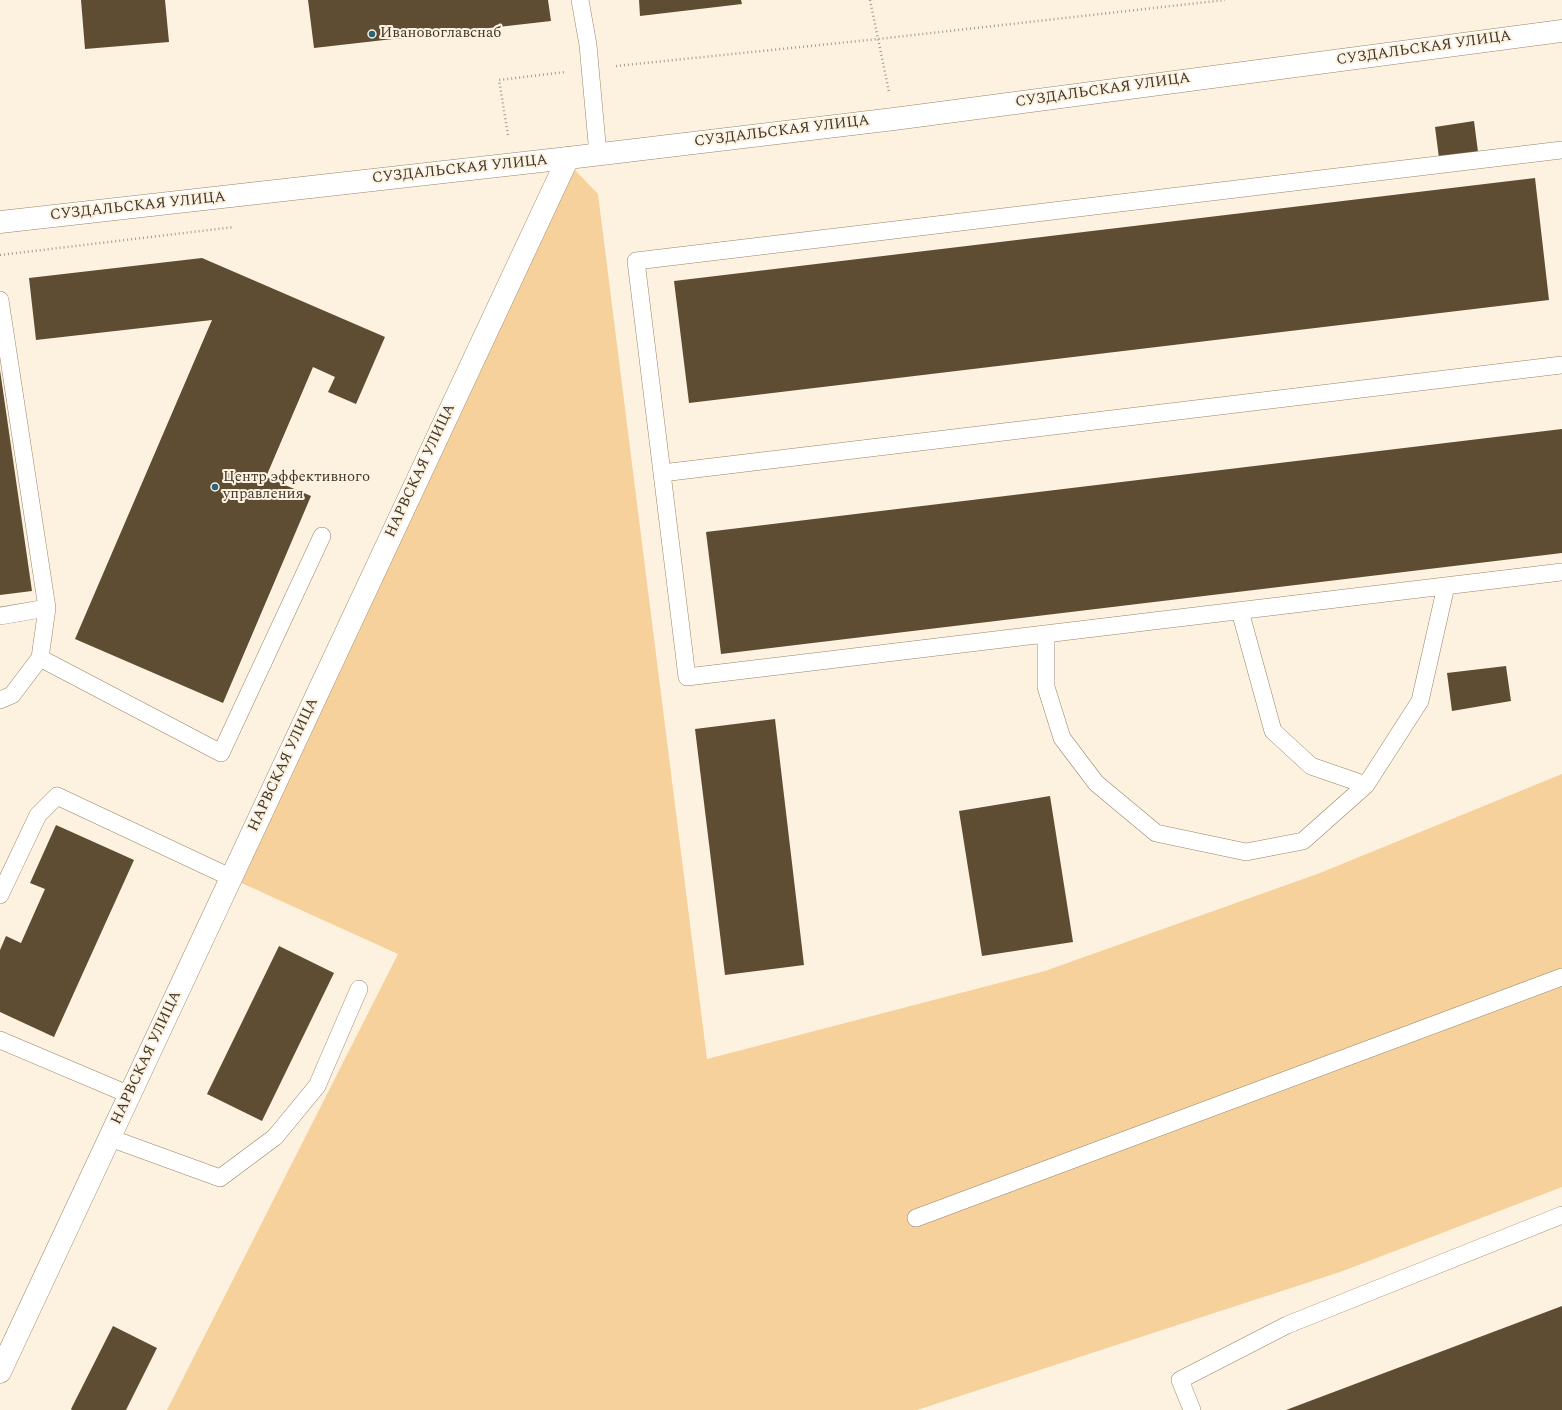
<!DOCTYPE html>
<html>
<head>
<meta charset="utf-8">
<style>
  body { margin:0 }
  canvas { display:block; background:#fdf1df }
</style>
</head>
<body>
<canvas width="1562" height="1410"></canvas>
<script>
const g = document.querySelector('canvas').getContext('2d');
g.lineJoin = 'round';
function fill(path, color) {
  g.fillStyle = color;
  g.fill(path, 'evenodd');
}
function stroke(path, color, width, dash) {
  g.strokeStyle = color;
  g.lineWidth = width;
  g.lineCap = dash ? 'butt' : 'round';
  g.setLineDash(dash || []);
  g.stroke(path);
}
function write(font, color, halo, rows, align = 'center') {
  g.font = font + ' Spectral,serif';
  g.lineWidth = 4;
  g.setLineDash([]);
  g.textBaseline = 'middle';
  g.strokeStyle = halo;
  g.fillStyle = color;
  for (const [text, x, y, turn = 0] of rows) {
    g.save();
    g.translate(x, y);
    g.rotate((+turn || 0) * Math.PI / 180);
    g.textAlign = isNaN(turn) ? turn : align;
    if (halo) g.strokeText(text, 0, 0);
    g.fillText(text, 0, 0);
    g.restore();
  }
}
fill(new Path2D(`
  M 571,166 L 598,194 L 707,1059 L 1045,971 L 1320,873 L 1562,774 L 1562,1187 L 1340,1272 L 917,1410 L 167,1410 L 398,954 L 237,881 Z`), '#f6d19c');
fill(new Path2D(`
  M 81,0 L 165,0 L 169,42 L 85,49 Z
  M 308,0 L 548,0 L 551,21 L 314,48 Z
  M 639,0 L 741,0 L 742,4 L 640,16 Z
  M 1474,121 L 1478,152 L 1439,158 L 1435,127 Z
  M 1535,178 L 1549,300 L 689,403 L 674,281 Z
  M 202,258 L 385,337 L 356,404 L 328,392 L 335,377 L 313,367 L 266,477 L 311,496 L 223,703 L 75,639 L 212,320 L 36,340 L 29,278 Z
  M 0,370 L 32,591 L 0,595 Z
  M 1562,429 L 1562,553 L 721,654 L 706,532 Z
  M 1506,666 L 1511,701 L 1452,711 L 1447,673 Z
  M 775,719 L 804,965 L 725,975 L 695,729 Z
  M 1050,796 L 1073,942 L 982,956 L 959,811 Z
  M 56,825 L 134,860 L 54,1037 L 0,1012 L 0,950 L 6,936 L 21,943 L 45,889 L 30,883 Z
  M 279,946 L 334,973 L 262,1121 L 207,1094 Z
  M 1562,1306 L 1562,1410 L 1286,1410 Z
  M 113,1326 L 157,1348 L 126,1410 L 72,1410 L 71,1409 Z`), '#5e4d33');
const service = new Path2D(`
  M 580,0 L 588,45 L 598,154
  M 1562,150 L 636,261 L 687,677 L 1562,572
  M 0,300 L 47,608 L 40,658 L 221,753 L 322,536
  M 662,473 L 1562,365
  M 1240,611 L 1273,731 L 1311,766 L 1366,785
  M 0,616 L 47,608
  M 1046,634 L 1046,687 L 1062,738 L 1096,783 L 1156,833 L 1246,852 L 1303,841 L 1366,785 L 1420,701 L 1446,586
  M 0,700 L 12,695 L 40,658
  M 0,895 L 38,815 L 57,796 L 232,878
  M 0,1040 L 130,1095
  M 110,1138 L 220,1178 L 275,1137 L 317,1086 L 359,989
  M 916,1218 L 1562,977
  M 1192,1410 L 1180,1380 L 1287,1325 L 1562,1215`);
const minor = new Path2D(`
  M 0,1372 L 568,158`);
const secondary = new Path2D(`
  M 0,222 L 568,158 L 894,119 L 1562,31`);
stroke(service, '#988569', 18);
stroke(minor, '#988569', 23);
stroke(secondary, '#988569', 23);
stroke(new Path2D(`
  M 870,0 L 889,92
  M 616,66 L 878,39 L 1225,0
  M 508,135 L 499,80 L 565,72
  M 0,255 L 234,227`), '#a69c8d', 2.5, [1, 3]);
stroke(service, '#fff', 17);
stroke(minor, '#fff', 22);
stroke(secondary, '#fff', 22);
for (const [x, y, r, color] of [
  [372,34,4,"#28647c"],
  [215,487,4,"#28647c"]
]) {
  const dot = new Path2D();
  dot.arc(x, y, r, 0, 2 * Math.PI);
  g.fillStyle = color;
  g.fill(dot);
  stroke(dot, '#fdf1df', 1.5);
}
write('15px', '#3f372b', '#fdf1df', [
  ["Ивановоглавснаб",380,34],
  ["Центр эффективного",223,478],
  ["управления",223,495]
], 'left');
write('15px', '#3f372b', '#fdf1df', [
  ["СУЗДАЛЬСКАЯ УЛИЦА",1424,49,-8],
  ["СУЗДАЛЬСКАЯ УЛИЦА",1103,91,-8],
  ["СУЗДАЛЬСКАЯ УЛИЦА",782,132,-7],
  ["СУЗДАЛЬСКАЯ УЛИЦА",460,170,-6],
  ["СУЗДАЛЬСКАЯ УЛИЦА",138,207,-6],
  ["НАРВСКАЯ УЛИЦА",421,471,-65],
  ["НАРВСКАЯ УЛИЦА",284,765,-65],
  ["НАРВСКАЯ УЛИЦА",147,1058,-65]
]);
</script>
</body>
</html>
